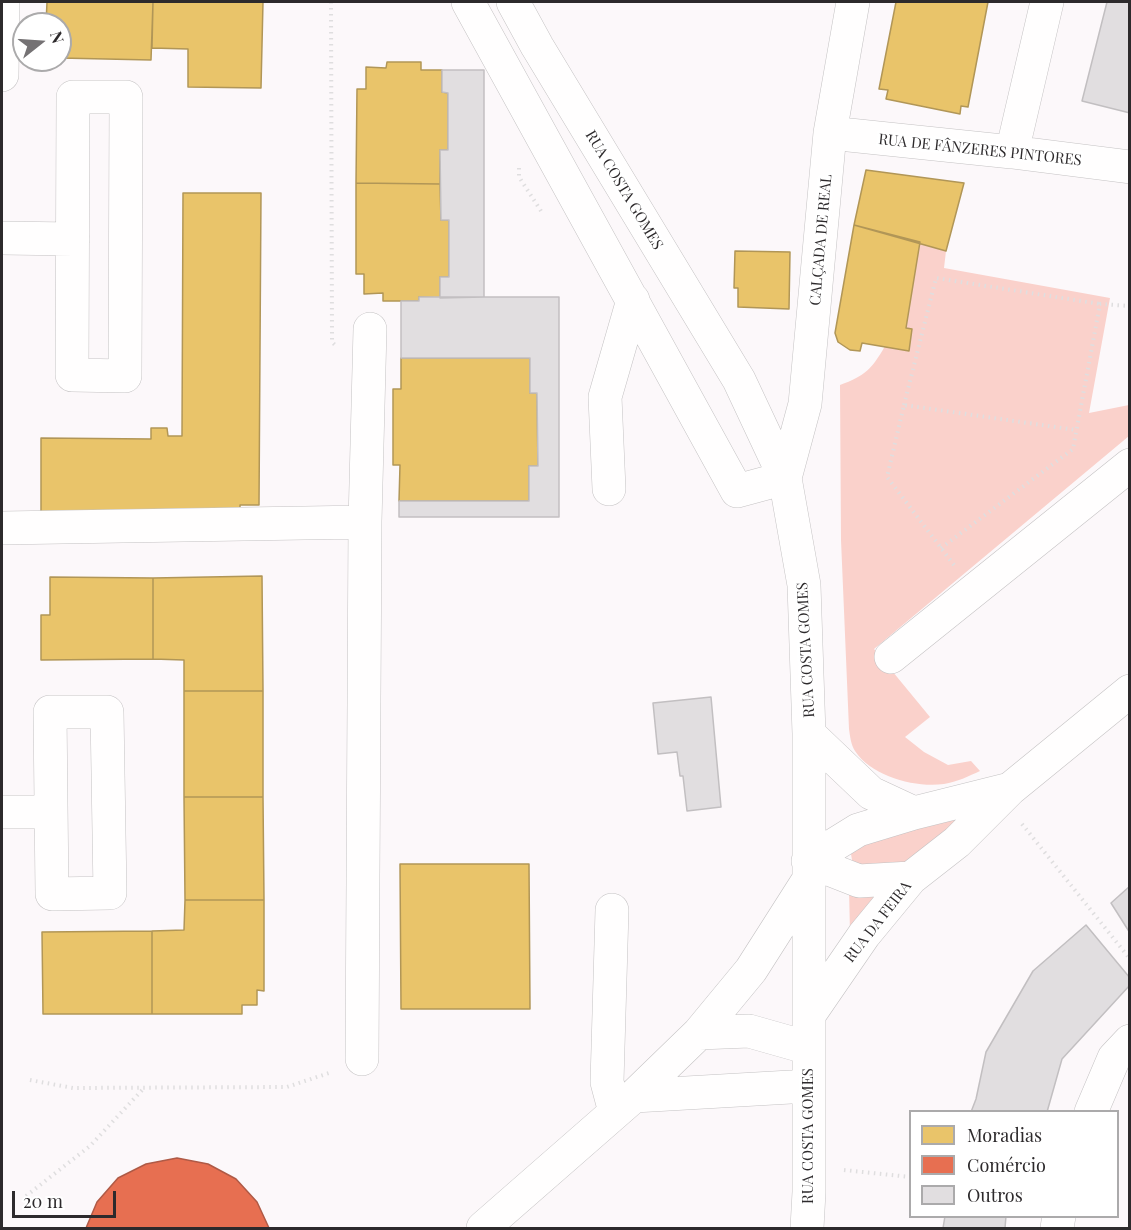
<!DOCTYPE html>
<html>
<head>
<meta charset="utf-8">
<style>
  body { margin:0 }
  #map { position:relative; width:1131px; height:1230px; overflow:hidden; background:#fcf8fa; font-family:"Playfair Display",serif }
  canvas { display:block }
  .frame { position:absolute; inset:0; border:3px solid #2d2a2c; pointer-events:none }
  .legend { position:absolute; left:909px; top:1110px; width:210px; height:108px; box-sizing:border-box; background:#fff; border:2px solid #abaaab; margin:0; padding:8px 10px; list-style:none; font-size:18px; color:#2d2a2c }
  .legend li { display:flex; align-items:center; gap:12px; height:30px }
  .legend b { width:30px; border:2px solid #abaaab }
  .north { position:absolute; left:12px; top:12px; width:60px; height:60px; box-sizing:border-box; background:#fff; border:2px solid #abaaab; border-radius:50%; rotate:73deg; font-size:16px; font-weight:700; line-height:24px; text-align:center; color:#2d2a2c }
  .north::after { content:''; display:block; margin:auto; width:21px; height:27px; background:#757274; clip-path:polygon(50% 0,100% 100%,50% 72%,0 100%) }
  .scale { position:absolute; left:12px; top:1191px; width:104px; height:27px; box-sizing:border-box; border:3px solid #2d2a2c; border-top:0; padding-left:8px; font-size:18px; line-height:21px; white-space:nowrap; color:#2d2a2c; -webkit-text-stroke:4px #fff; paint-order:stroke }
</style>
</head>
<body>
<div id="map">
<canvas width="1131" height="1230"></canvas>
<div class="frame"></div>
<ul class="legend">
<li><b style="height:16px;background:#e9c46a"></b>Moradias</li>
<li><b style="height:16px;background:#e76f51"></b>Comércio</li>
<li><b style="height:16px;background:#e1dee0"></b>Outros</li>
</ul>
<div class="north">N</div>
<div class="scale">20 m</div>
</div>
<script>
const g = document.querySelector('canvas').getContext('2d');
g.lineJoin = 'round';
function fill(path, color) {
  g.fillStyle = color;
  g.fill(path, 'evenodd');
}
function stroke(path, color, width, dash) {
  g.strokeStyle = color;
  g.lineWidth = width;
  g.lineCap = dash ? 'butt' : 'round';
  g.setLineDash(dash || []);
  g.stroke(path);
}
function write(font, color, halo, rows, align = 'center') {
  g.font = font + ' "Playfair Display",serif';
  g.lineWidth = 6;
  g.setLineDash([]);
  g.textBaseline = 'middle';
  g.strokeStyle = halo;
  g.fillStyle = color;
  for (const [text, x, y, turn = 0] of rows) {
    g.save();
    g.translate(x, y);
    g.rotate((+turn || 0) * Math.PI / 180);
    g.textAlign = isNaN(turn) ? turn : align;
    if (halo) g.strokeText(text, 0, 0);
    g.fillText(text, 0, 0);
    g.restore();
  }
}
fill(new Path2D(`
  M 920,242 L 946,251 L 944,268 L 1110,298 L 1089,413 L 1129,405 L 1129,436 L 874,649 L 930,717 L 905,737 L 924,752 L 948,765 L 971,761 L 980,771 C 969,776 957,782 944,784 C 916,788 872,777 855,751 C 851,745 850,736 849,729 L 841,540 L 840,385 C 865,376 872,369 885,346 L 909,351 L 912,329 L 906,328 Z
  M 964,810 L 924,860 L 892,870 L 853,866 L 851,854 L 856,846 Z
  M 849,889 L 882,894 L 850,933 Z`), '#fad1cb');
const homes = new Path2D(`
  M 47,2 L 153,2 L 151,60 L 60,58 L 60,24 L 46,24 Z
  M 153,2 L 263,2 L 261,88 L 188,87 L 188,49 L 152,48 Z
  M 896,2 L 988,2 L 968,107 L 961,106 L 960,114 L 886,99 L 888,90 L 879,89 Z
  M 387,62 L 421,62 L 421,70 L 442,70 L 442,92 L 448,93 L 448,150 L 440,150 L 440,184 L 356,183 L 357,89 L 366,89 L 366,67 L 386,68 Z
  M 866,170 L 964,183 L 946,251 L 854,225 Z
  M 356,183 L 440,184 L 441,220 L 449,220 L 449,277 L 440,277 L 440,298 L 419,297 L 419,301 L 383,301 L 383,293 L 364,294 L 364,274 L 356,274 Z
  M 183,193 L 261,193 L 259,505 L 240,505 L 240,513 L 41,512 L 41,438 L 151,439 L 151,428 L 167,428 L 168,436 L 182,436 Z
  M 854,225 L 920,242 L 906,328 L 912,329 L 909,351 L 862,343 L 860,351 L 850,350 L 838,342 L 835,333 Z
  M 735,251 L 790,252 L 789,309 L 738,307 L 738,288 L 734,288 Z
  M 401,358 L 530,358 L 530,393 L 537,393 L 538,466 L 529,466 L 529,501 L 399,501 L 400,465 L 393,465 L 393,389 L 401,389 Z
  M 262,576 L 263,691 L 184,691 L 184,660 L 153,659 L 153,578 Z
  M 50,577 L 153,578 L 153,659 L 41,660 L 41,615 L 50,615 Z
  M 184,691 L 263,691 L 263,797 L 184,797 Z
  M 184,797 L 263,797 L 264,900 L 185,900 Z
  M 400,864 L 529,864 L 530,1009 L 401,1009 Z
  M 185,900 L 264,900 L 264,991 L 257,990 L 257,1005 L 242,1005 L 242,1014 L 152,1014 L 152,931 L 184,930 Z
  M 152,931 L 152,1014 L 43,1014 L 42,932 Z`);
fill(homes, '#e9c46a');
stroke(homes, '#b19657', 1.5);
const shops = new Path2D(`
  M 177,1158 L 208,1164 L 236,1179 L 257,1202 L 269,1228 L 86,1228 L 97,1202 L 118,1178 L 146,1164 Z`);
fill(shops, '#e76f51');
stroke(shops, '#af5a46', 1.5);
const building = new Path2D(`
  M 1107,2 L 1130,2 L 1130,113 L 1082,101 Z
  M 442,70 L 484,70 L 484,297 L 440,298 L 440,277 L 449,277 L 449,220 L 441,220 L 440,150 L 448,150 L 448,93 L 442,92 Z
  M 419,297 L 559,297 L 559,517 L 399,517 L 399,501 L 529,501 L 529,466 L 538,466 L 537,393 L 530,393 L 530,358 L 401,358 L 401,301 L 419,301 Z
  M 711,697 L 721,807 L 687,811 L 683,776 L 680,776 L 677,752 L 658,754 L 653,703 Z
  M 1130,886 L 1130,933 L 1111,903 Z
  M 1086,925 L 1130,978 L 1130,985 L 1062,1059 L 1047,1112 L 971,1112 L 976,1099 L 986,1052 L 1033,971 Z
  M 945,1216 L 1006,1216 L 1005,1228 L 943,1228 Z`);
fill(building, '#e1dee0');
stroke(building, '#c2bfc1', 1.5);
const minor = new Path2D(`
  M 468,2 L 737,491 L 785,478 L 805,404 L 830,133 L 853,2
  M 513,2 L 537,46 L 739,380 L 785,478 L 804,585 L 809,734 L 809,1192 L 807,1228
  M 2,75 L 3,2
  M 73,97 L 126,97 L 125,376 L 72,375 Z
  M 830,133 L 1012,152 L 1130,167
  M 1012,152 L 1047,2
  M 2,238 L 73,239
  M 609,489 L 605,397 L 633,300
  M 2,528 L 365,522
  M 891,657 L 1130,465
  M 50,712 L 107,712 L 110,893 L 52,894 Z
  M 809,734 L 871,793 L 914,813 L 1010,789
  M 2,812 L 51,812
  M 808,861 L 858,830 L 914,813
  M 808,861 L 859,881 L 911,878
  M 612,910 L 607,1082 L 615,1112
  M 809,1015 L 864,935 L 911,878 L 957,842 L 1010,789 L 1130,691
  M 699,1033 L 751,970 L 809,879
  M 362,1059 L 365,522 L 370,329
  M 634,1096 L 808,1086
  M 1091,1112 L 1114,1058 L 1130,1041
  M 483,1228 L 634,1096 L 699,1033 L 749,1031 L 809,1048
  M 1057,1228 L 1059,1216`);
stroke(minor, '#c4c2c3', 34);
stroke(new Path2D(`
  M 331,2 L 332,342 L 335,345
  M 519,168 L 519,177 L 541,211
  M 904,405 L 936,278 L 1100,304
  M 941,548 L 1073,449 L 1100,304 L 1130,306
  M 954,565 L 887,477 L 904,405 L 1076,430
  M 1022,824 L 1130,959
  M 30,1080 L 73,1088 L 287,1087 L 332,1072
  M 844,1170 L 910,1177
  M 26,1196 L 90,1146 L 144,1088`), '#dfdedf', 4, [1.5, 4.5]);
stroke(minor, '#fffefe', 33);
write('15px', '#2d2a2c', '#fff', [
  ["RUA DE FÂNZERES PINTORES",980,150,6],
  ["RUA COSTA GOMES",624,190,59],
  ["CALÇADA DE REAL",821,240,-85],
  ["RUA COSTA GOMES",806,650,-93],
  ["RUA DA FEIRA",878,922,-52],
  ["RUA COSTA GOMES",808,1136,-90]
]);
</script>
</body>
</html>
